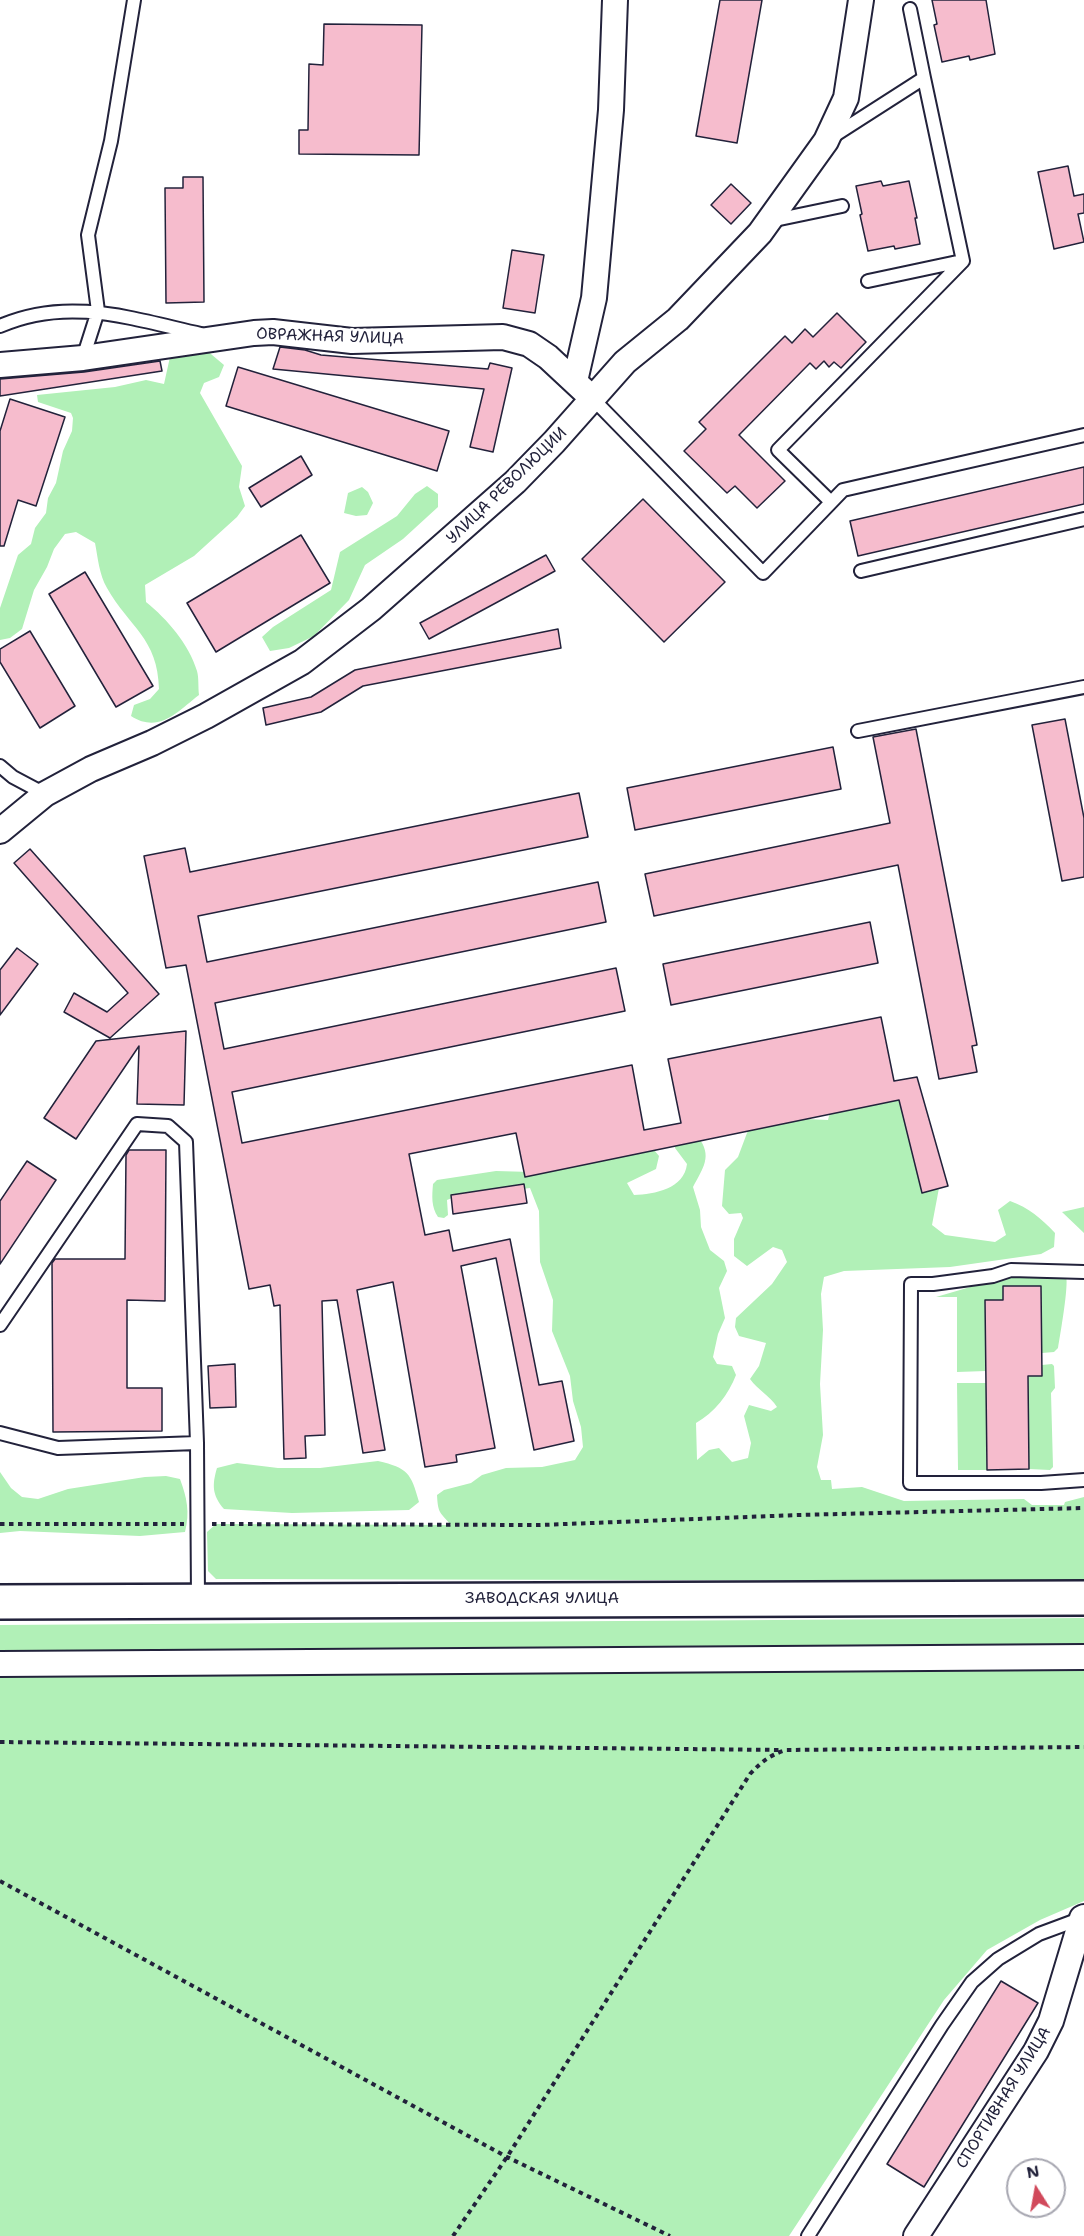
<!DOCTYPE html>
<html>
<head>
<meta charset="utf-8">
<style>
  body { margin:0 }
  #map { position:relative; width:1084px; height:2236px; overflow:hidden; background:#fff; font-family:"Shantell Sans",sans-serif }
  canvas { display:block }
  .north { position:absolute; left:1006px; top:2158px; width:60px; height:60px; box-sizing:border-box; background:#fff; border:2px solid #a7a7b1; border-radius:50%; rotate:349deg; font-size:16px; font-weight:700; line-height:24px; text-align:center; color:#22223b }
  .north::after { content:''; display:block; margin:auto; width:21px; height:27px; background:#d1495b; clip-path:polygon(50% 0,100% 100%,50% 72%,0 100%) }
</style>
</head>
<body>
<div id="map">
<canvas width="1084" height="2236"></canvas>
<div class="north">N</div>
</div>
<script>
const g = document.querySelector('canvas').getContext('2d');
g.lineJoin = 'round';
function fill(path, color) {
  g.fillStyle = color;
  g.fill(path, 'evenodd');
}
function stroke(path, color, width, dash) {
  g.strokeStyle = color;
  g.lineWidth = width;
  g.lineCap = dash ? 'butt' : 'round';
  g.setLineDash(dash || []);
  g.stroke(path);
}
function write(font, color, halo, rows, align = 'center') {
  g.font = font + ' "Shantell Sans",sans-serif';
  g.lineWidth = 5;
  g.setLineDash([]);
  g.textBaseline = 'middle';
  g.strokeStyle = halo;
  g.fillStyle = color;
  for (const [text, x, y, turn = 0] of rows) {
    g.save();
    g.translate(x, y);
    g.rotate((+turn || 0) * Math.PI / 180);
    g.textAlign = isNaN(turn) ? turn : align;
    if (halo) g.strokeText(text, 0, 0);
    g.fillText(text, 0, 0);
    g.restore();
  }
}
fill(new Path2D(`
  M 205,349 L 224,365 L 219,377 L 204,383 L 200,393 L 242,466 L 239,487 L 245,506 L 237,517 L 194,556 L 145,585 L 146,602 C 167,619 189,644 197,671 C 199,678 198,687 199,695 C 177,712 159,734 131,716 L 134,705 L 150,699 L 159,689 C 158,638 129,627 107,588 C 99,574 98,558 95,543 L 76,532 L 65,534 L 54,549 L 47,567 L 34,590 L 22,629 L 10,638 L 0,640 L 0,608 L 18,555 L 31,544 L 35,528 L 46,513 L 48,498 L 56,483 L 63,451 L 72,431 L 73,418 L 71,413 L 38,402 L 37,395 L 115,387 L 146,380 L 164,384 L 170,357 Z
  M 427,486 L 438,494 L 438,507 L 403,539 L 365,565 L 349,600 L 314,636 L 289,648 L 270,651 L 262,637 L 273,627 L 331,590 L 340,552 L 397,516 L 415,494 Z
  M 362,487 L 368,492 L 373,503 L 367,515 L 356,516 L 344,513 L 348,493 Z
  M 905,1089 L 939,1188 L 932,1225 L 945,1235 L 995,1242 L 1006,1235 L 998,1210 L 1010,1201 C 1029,1208 1041,1218 1055,1233 L 1054,1247 L 1041,1254 L 950,1267 L 844,1271 L 824,1277 L 821,1294 L 823,1330 L 820,1384 L 823,1435 L 817,1467 L 821,1480 L 831,1480 L 832,1489 L 862,1487 L 904,1501 L 1024,1499 L 1032,1505 L 1064,1505 L 1065,1502 L 1084,1497 L 1084,1581 L 216,1579 L 208,1571 L 207,1532 L 216,1524 L 451,1525 C 440,1512 438,1514 437,1495 L 444,1490 L 471,1483 L 482,1475 L 506,1468 L 542,1467 L 575,1460 L 583,1447 L 581,1427 L 573,1401 L 570,1376 L 552,1331 L 553,1300 L 540,1262 L 539,1211 L 530,1188 L 452,1198 L 447,1200 L 448,1215 L 444,1218 L 438,1217 C 431,1207 432,1196 433,1184 L 437,1180 L 496,1171 L 531,1172 L 650,1145 L 659,1156 L 656,1169 L 627,1183 L 634,1195 C 655,1194 684,1189 687,1164 L 675,1148 L 675,1135 L 698,1137 C 713,1156 703,1168 693,1187 L 700,1210 L 701,1227 L 710,1250 L 724,1261 L 727,1271 L 719,1288 L 725,1318 L 718,1334 L 713,1357 L 717,1364 L 732,1366 L 736,1375 C 729,1394 714,1413 696,1423 L 697,1460 L 709,1450 L 719,1448 L 732,1462 L 748,1458 L 751,1443 L 744,1416 L 749,1405 L 771,1411 L 777,1407 C 770,1396 758,1390 750,1379 L 759,1366 L 766,1343 L 739,1336 L 735,1327 L 736,1318 L 772,1284 L 787,1262 L 782,1250 L 773,1247 L 747,1266 L 734,1256 L 734,1239 L 743,1218 L 741,1213 L 729,1214 L 722,1206 L 725,1170 L 738,1157 L 750,1125 L 792,1115 L 807,1119 L 828,1120 L 832,1104 Z
  M 1084,1207 L 1084,1233 L 1062,1212 Z
  M 1008,1276 L 1066,1277 C 1069,1284 1060,1336 1058,1348 L 1054,1352 L 1042,1353 L 1041,1286 L 1004,1286 L 1003,1300 L 985,1300 L 986,1371 L 957,1372 L 957,1297 L 936,1297 Z
  M 1052,1364 L 1054,1366 L 1055,1388 L 1051,1393 L 1053,1467 L 1050,1470 L 1029,1469 L 1028,1376 L 1042,1376 L 1042,1365 Z
  M 957,1383 L 986,1383 L 987,1470 L 958,1470 Z
  M 378,1461 C 408,1468 411,1473 419,1502 L 409,1510 L 292,1513 L 224,1509 C 212,1495 212,1485 217,1468 L 237,1463 L 278,1468 L 320,1468 Z
  M 0,1472 L 11,1488 L 22,1497 L 38,1499 L 68,1489 L 145,1477 L 166,1476 L 180,1479 C 187,1498 190,1512 185,1532 L 140,1536 L 20,1531 L 0,1533 Z
  M 1084,1618 L 1084,1901 L 1040,1920 L 987,1950 L 944,2000 L 789,2236 L 0,2236 L 0,1625 Z`), '#b1f0b7');
const building = new Path2D(`
  M 720,0 L 762,0 L 737,143 L 696,136 Z
  M 932,0 L 986,0 L 995,54 L 970,60 L 969,56 L 942,62 L 934,25 L 937,24 Z
  M 324,24 L 422,25 L 419,155 L 299,154 L 299,130 L 308,130 L 309,64 L 323,65 Z
  M 1068,166 L 1074,196 L 1084,194 L 1084,213 L 1078,214 L 1084,242 L 1054,249 L 1038,172 Z
  M 183,177 L 203,177 L 204,302 L 166,303 L 165,188 L 183,188 Z
  M 881,181 L 883,186 L 909,181 L 917,218 L 915,218 L 920,244 L 895,249 L 894,246 L 868,251 L 860,215 L 862,214 L 856,186 Z
  M 731,184 L 751,203 L 731,224 L 711,205 Z
  M 512,250 L 544,255 L 535,313 L 503,308 Z
  M 837,313 L 866,342 L 841,368 L 834,362 L 829,367 L 824,361 L 816,369 L 810,363 L 739,435 L 785,481 L 757,508 L 735,486 L 727,493 L 684,451 L 706,429 L 699,422 L 785,336 L 792,343 L 805,329 L 813,337 Z
  M 280,347 L 305,350 L 321,355 L 488,369 L 490,363 L 512,368 L 493,452 L 470,447 L 484,389 L 273,369 Z
  M 160,361 L 162,371 L 0,396 L 0,379 L 84,372 Z
  M 238,367 L 449,431 L 437,471 L 226,406 Z
  M 10,399 L 65,417 L 36,506 L 18,500 L 4,546 L 0,546 L 0,431 Z
  M 301,456 L 312,475 L 261,507 L 249,488 Z
  M 1084,467 L 1084,504 L 858,556 L 850,521 Z
  M 643,499 L 725,582 L 664,642 L 582,559 Z
  M 301,535 L 330,583 L 216,652 L 187,603 Z
  M 546,555 L 555,571 L 429,639 L 420,623 Z
  M 85,572 L 153,686 L 116,707 L 49,594 Z
  M 558,629 L 561,648 L 363,686 L 321,712 L 266,725 L 263,708 L 311,697 L 355,670 Z
  M 30,631 L 75,706 L 40,728 L 0,662 L 0,649 Z
  M 1065,719 L 1084,818 L 1084,877 L 1062,881 L 1032,725 Z
  M 916,729 L 977,1045 L 972,1046 L 977,1072 L 939,1079 L 898,865 L 654,916 L 645,874 L 890,823 L 873,737 Z
  M 833,747 L 841,789 L 635,830 L 627,788 Z
  M 579,793 L 588,837 L 198,916 L 207,962 L 598,882 L 606,922 L 215,1003 L 224,1049 L 616,968 L 625,1011 L 232,1092 L 242,1143 L 632,1065 L 644,1130 L 681,1123 L 668,1059 L 881,1017 L 894,1081 L 917,1077 L 948,1186 L 922,1193 L 899,1100 L 525,1177 L 516,1133 L 409,1154 L 425,1235 L 449,1230 L 453,1251 L 510,1239 L 539,1385 L 562,1381 L 574,1441 L 534,1450 L 496,1258 L 461,1266 L 495,1448 L 456,1455 L 457,1462 L 425,1467 L 393,1282 L 357,1290 L 385,1450 L 363,1453 L 337,1300 L 322,1301 L 325,1435 L 305,1436 L 306,1458 L 284,1459 L 280,1305 L 274,1306 L 270,1285 L 249,1289 L 186,965 L 166,968 L 144,856 L 185,848 L 190,872 Z
  M 30,849 L 159,994 L 110,1038 L 64,1012 L 74,993 L 107,1012 L 128,993 L 14,863 Z
  M 870,922 L 878,963 L 671,1005 L 663,964 Z
  M 17,948 L 38,964 L 0,1015 L 0,970 Z
  M 186,1031 L 184,1105 L 137,1104 L 139,1046 L 76,1139 L 44,1118 L 96,1041 Z
  M 129,1150 L 166,1150 L 165,1301 L 127,1300 L 127,1388 L 162,1388 L 162,1431 L 53,1432 L 52,1263 L 55,1259 L 125,1259 L 126,1155 Z
  M 27,1161 L 56,1180 L 0,1264 L 0,1201 Z
  M 524,1184 L 527,1203 L 453,1214 L 451,1195 Z
  M 1003,1286 L 1041,1286 L 1042,1376 L 1028,1376 L 1029,1469 L 987,1470 L 985,1300 L 1003,1300 Z
  M 235,1364 L 236,1407 L 210,1408 L 208,1366 Z
  M 1001,1981 L 1038,2003 L 924,2187 L 887,2164 Z`);
fill(building, '#f6bccd');
stroke(building, '#22223b', 1.5);
const lane = new Path2D(`
  M 832,137 L 924,78 L 910,9
  M 770,221 L 842,206
  M 868,281 L 962,261
  M 0,326 C 68,296 133,319 201,334
  M 83,358 L 98,311 L 88,235 L 111,141 L 134,0
  M 592,398 L 763,573 L 843,490 L 1084,435
  M 831,502 L 778,450 L 963,261 L 924,78
  M 861,571 L 1084,519
  M 858,731 L 1084,687
  M 0,766 L 13,777 L 45,794
  M 1084,1272 L 1011,1270 L 993,1276 L 933,1284 L 911,1284 L 910,1483 L 1041,1483 L 1084,1480
  M 0,1325 L 137,1124 L 168,1126 L 186,1142 L 197,1443 L 198,1600
  M 0,1433 L 58,1448 L 197,1443
  M 808,2236 L 942,2025 L 972,1982 L 998,1959 L 1039,1934 L 1082,1918`);
const street = new Path2D(`
  M 0,365 L 83,358 L 254,333 L 273,332 L 352,341 L 503,337 L 529,344 L 548,357 L 592,398
  M 575,381 L 594,298 L 611,110 L 615,0
  M 0,831 L 45,794 L 91,769 L 152,743 L 206,716 L 302,662 L 371,609 L 515,482 L 554,442 L 625,362 L 678,319 L 760,233 L 826,141 L 846,98 L 861,0
  M 0,1664 L 1084,1657
  M 916,2236 L 1036,2051 L 1051,2021 L 1082,1918 L 1084,1917`);
const secondary = new Path2D(`
  M 0,1602 L 1084,1598`);
stroke(lane, '#22223b', 16);
stroke(street, '#22223b', 28);
stroke(secondary, '#22223b', 38);
stroke(new Path2D(`
  M 0,1524 L 184,1524
  M 212,1524 L 540,1525 L 798,1515 L 1084,1508
  M 0,1742 L 783,1750
  M 0,1881 L 507,2157 L 670,2236
  M 453,2236 L 507,2157 L 750,1774 C 761,1762 770,1755 786,1750 L 1084,1747`), '#22223b', 4, [4.5, 4.5]);
stroke(lane, '#fff', 12);
stroke(street, '#fff', 24);
stroke(secondary, '#fff', 33);
write('16px', '#22223b', '#fff', [
  ["ОВРАЖНАЯ УЛИЦА",330,337,2],
  ["УЛИЦА РЕВОЛЮЦИИ",507,486,-44],
  ["ЗАВОДСКАЯ УЛИЦА",542,1599],
  ["СПОРТИВНАЯ УЛИЦА",1004,2098,-58]
]);
</script>
</body>
</html>
